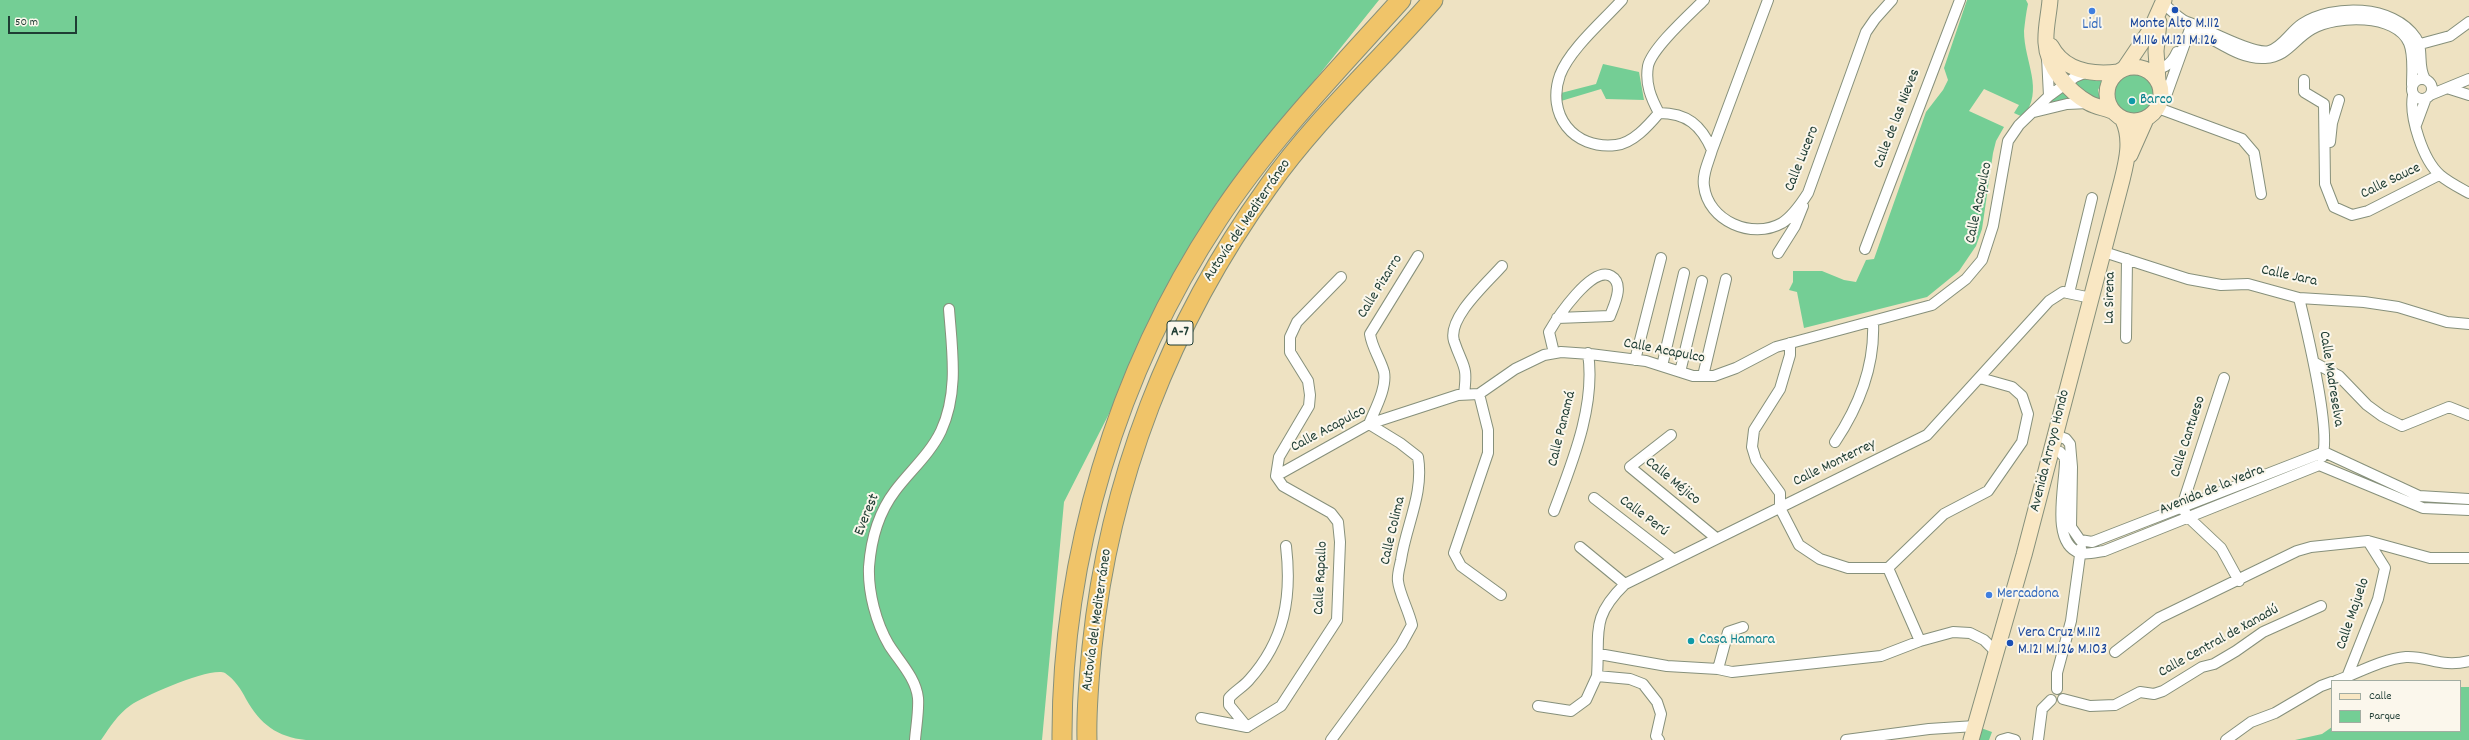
<!DOCTYPE html>
<html>
<head>
<meta charset="utf-8">
<style>
  body { margin:0 }
  #map { position:relative; width:2469px; height:740px; overflow:hidden; background:#eee2c2; font-family:Dekko,sans-serif }
  canvas { display:block }
  .legend { position:absolute; left:2331px; top:680px; width:130px; height:52px; box-sizing:border-box; background:#fbf7ec; border:1px solid #a3ada2; margin:0; padding:5px 7px; list-style:none; font-size:12px; color:#1f3d34 }
  .legend li { display:flex; align-items:center; gap:8px; height:20px }
  .legend b { width:20px; border:1px solid #a3ada2 }
  .scale { position:absolute; left:8px; top:16px; width:69px; height:18px; box-sizing:border-box; border:2px solid #1f3d34; border-top:0; padding-left:5px; font-size:12px; line-height:14px; white-space:nowrap; color:#1f3d34; -webkit-text-stroke:3px #fbf7ec; paint-order:stroke }
</style>
</head>
<body>
<div id="map">
<canvas width="2469" height="740"></canvas>
<ul class="legend">
<li><b style="height:5px;background:#f9e7c3"></b>Calle</li>
<li><b style="height:11px;background:#74ce95"></b>Parque</li>
</ul>
<div class="scale">50 m</div>
</div>
<script>
const g = document.querySelector('canvas').getContext('2d');
g.lineJoin = 'round';
function fill(path, color) {
  g.fillStyle = color;
  g.fill(path, 'evenodd');
}
function stroke(path, color, width, dash) {
  g.strokeStyle = color;
  g.lineWidth = width;
  g.lineCap = dash ? 'butt' : 'round';
  g.setLineDash(dash || []);
  g.stroke(path);
}
function write(font, color, halo, rows, align = 'center') {
  g.font = font + ' Dekko,sans-serif';
  g.lineWidth = 4;
  g.setLineDash([]);
  g.textBaseline = 'middle';
  g.strokeStyle = halo;
  g.fillStyle = color;
  for (const [text, x, y, turn = 0] of rows) {
    g.save();
    g.translate(x, y);
    g.rotate((+turn || 0) * Math.PI / 180);
    g.textAlign = isNaN(turn) ? turn : align;
    if (halo) g.strokeText(text, 0, 0);
    g.fillText(text, 0, 0);
    g.restore();
  }
}
fill(new Path2D(`
  M 0,0 L 1379,0 L 1217,202 L 1064,502 L 1042,740 L 306,740 C 277,737 260,724 246,699 C 241,689 235,680 225,673 C 212,666 144,696 131,705 C 118,714 110,727 101,740 L 0,740 Z
  M 1967,0 L 2026,0 L 2028,4 C 2026,13 2025,22 2024,31 C 2024,62 2045,90 2023,117 L 2014,113 L 2019,105 L 1984,89 L 1969,111 L 2004,127 L 1996,141 L 1993,153 L 1982,229 L 1976,246 L 1959,271 L 1927,297 L 1804,328 L 1797,292 L 1789,290 L 1793,282 L 1793,271 L 1822,271 L 1844,280 L 1856,282 L 1866,260 L 1874,259 L 1926,112 L 1943,90 L 1948,80 L 1944,68 Z
  M 1603,64 L 1639,72 L 1644,100 L 1606,99 L 1601,89 L 1561,101 L 1561,93 L 1596,84 Z
  M2114 94a20 20 0 1 1 40 0a20 20 0 1 1-40 0Z
  M 2083,78 L 2104,78 L 2098,90 L 2101,103 L 2072,85 Z
  M 2063,90 L 2076,100 L 2051,102 L 2050,100 Z
  M 2460,687 L 2469,687 L 2469,740 L 2295,740 L 2322,734 L 2332,727 L 2332,731 L 2460,731 Z
  M 1981,728 L 1992,732 L 1989,740 L 1978,740 Z`), '#74ce95');
const street = new Path2D(`
  M 1622,0 C 1603,21 1570,49 1560,75 C 1546,114 1573,150 1616,145 C 1633,143 1648,126 1659,113 C 1687,113 1701,125 1712,150
  M 1768,0 L 1712,150 C 1709,161 1702,174 1704,186 C 1708,221 1752,240 1782,223 C 1793,216 1801,204 1808,193 L 1866,32 L 1875,19 L 1892,0
  M 2163,3 C 2170,9 2179,19 2187,22 C 2205,28 2253,55 2269,51 C 2282,48 2290,32 2302,24 C 2333,4 2393,4 2416,38 C 2424,50 2417,66 2425,79
  M 2413,46 L 2450,36 L 2469,22
  M 2047,57 L 2049,96
  M 2148,71 C 2162,69 2171,66 2177,52
  M2412 89a10 10 0 1 1 20 0a10 10 0 1 1-20 0Z
  M 2304,80 L 2304,92 L 2324,104 L 2325,184 L 2334,207 L 2352,215 L 2368,211 L 2439,175
  M 2447,88 L 2469,95
  M 2413,95 C 2409,117 2423,160 2440,175 C 2448,182 2460,188 2469,193
  M 2430,95 L 2469,79
  M 2161,99 L 2167,93 L 2190,29 C 2215,37 2237,60 2265,58 C 2287,57 2294,39 2312,29 C 2336,15 2396,13 2409,43 C 2414,55 2412,72 2412,85
  M 2158,108 L 2242,139 L 2254,153 L 2261,194
  M 2034,112 L 2067,104 L 2089,103
  M 1659,113 C 1651,98 1645,84 1648,66 C 1652,48 1690,14 1704,0
  M 2416,125 L 2426,98
  M 2330,142 L 2332,123 L 2339,100
  M 1865,249 L 1960,0
  M 2104,252 L 2188,279 L 2221,285 L 2248,284 L 2299,298 L 2364,302 L 2398,307 L 2447,322 L 2469,324
  M 1778,253 L 1795,226 L 1803,206
  M 2069,293 L 2092,198
  M 2299,298 C 2306,327 2332,433 2322,457
  M 2126,338 L 2127,259
  M 1790,343 L 1790,355 L 1780,389 L 1754,430 L 1752,447 L 1756,460 L 1780,493 L 1780,508 L 1799,545 L 1820,559 L 1848,568 L 1888,568 L 1920,641
  M 1554,353 L 1549,332 C 1557,318 1592,265 1611,276 C 1625,284 1614,305 1610,316 L 1557,318
  M 1635,360 L 1661,258
  M 2315,363 L 2339,376 L 2367,405 L 2382,416 L 2402,426 L 2449,407 L 2469,415
  M 1662,366 L 1684,273
  M 1680,372 L 1702,281
  M 1703,376 L 1726,279
  M 2224,378 L 2182,506 L 2187,516 L 2221,548 L 2239,581
  M 1464,394 C 1468,364 1463,368 1454,341 C 1447,318 1487,283 1502,266
  M 1479,394 L 1488,430 L 1488,453 L 1454,553 L 1461,566 L 1501,595
  M 1671,435 L 1630,467 L 1716,538
  M 2055,435 L 2066,439 L 2070,444 L 2072,467 L 2071,527 L 2080,540 L 2092,542 L 2324,452 L 2419,496 L 2469,499
  M 1835,442 C 1859,406 1875,365 1873,322
  M 2051,450 L 2060,452 L 2065,458 C 2066,483 2049,543 2080,553 C 2086,555 2097,552 2104,551 L 2319,465 L 2423,508 L 2469,510
  M 1276,476 L 1369,424 L 1458,395 L 1479,394 L 1515,369 L 1544,355 L 1561,352 L 1590,354 L 1646,361 L 1693,376 L 1714,376 L 1736,368 L 1776,347 L 1932,305 L 1966,279 L 1982,260 L 1993,226 L 2008,141 L 2019,125 L 2049,96 L 2075,77 L 2087,72
  M 1276,476 L 1279,457 L 1309,406 L 1310,395 L 1308,381 L 1290,352 L 1290,337 L 1297,322 L 1341,277
  M 1594,498 L 1674,560
  M 1554,511 C 1572,463 1596,406 1588,353
  M 1580,547 L 1625,584
  M 1888,568 L 1944,514 L 1988,491 L 2022,442 L 2028,414 L 2022,396 L 2012,387 L 1980,378
  M 2115,652 L 2159,618 L 2297,551 L 2311,547 L 2368,541 L 2430,558 L 2469,558
  M 1599,654 L 1667,666 L 1718,669 L 1732,672 L 1881,656 L 1920,641 L 1953,632 L 1970,633 L 1984,640 L 1996,652
  M 1718,669 L 1728,632 L 1743,627
  M 2347,677 L 2378,599 L 2385,568 L 2368,541
  M 2336,681 C 2358,673 2382,659 2406,657 C 2429,656 2441,668 2469,661
  M 2057,689 L 2057,673 L 2071,621 L 2081,548
  M 2063,699 L 2090,706 L 2115,705 L 2140,692 L 2154,694 L 2163,691 L 2202,667 L 2214,664 L 2236,651 L 2263,632 L 2321,606
  M 1538,706 L 1571,711 L 1586,700 L 1597,676
  M 1201,718 L 1247,727
  M 1247,727 L 1281,706 L 1337,620 L 1340,542 L 1338,522 L 1331,513 L 1283,486 L 1276,476
  M 1247,727 L 1229,705 L 1229,698 C 1235,691 1243,687 1249,680 C 1285,640 1292,597 1286,546
  M 915,740 C 916,727 919,711 918,698 C 916,678 899,661 889,645 C 876,623 868,592 869,567 C 871,540 879,512 895,491 C 910,471 930,454 941,431 C 959,392 952,350 949,309
  M 1331,740 L 1401,645 L 1412,625 C 1409,611 1399,593 1398,581 C 1397,575 1400,566 1401,560 C 1406,525 1424,494 1418,457 L 1400,443 L 1369,424 C 1375,409 1387,388 1384,372 C 1380,358 1372,348 1370,334 L 1418,256
  M 1659,740 L 1656,736 L 1661,714 L 1657,702 L 1643,684 L 1630,679 L 1597,676 C 1600,632 1590,618 1625,584 L 1927,435 L 2049,301 L 2063,292 L 2091,298
  M 1846,740 L 1929,729 L 1975,726
  M 2001,740 L 2008,738 L 2015,740
  M 2038,740 L 2042,709 L 2051,700
  M 2226,740 L 2251,722 L 2275,713 L 2321,686 L 2332,682`);
const secondary = new Path2D(`
  M 2050,0 C 2049,14 2045,29 2046,43 C 2047,67 2069,92 2089,103 C 2096,107 2105,108 2112,111
  M 2051,46 C 2064,71 2092,75 2118,72
  M2107 94a27 27 0 1 1 54 0a27 27 0 1 1-54 0Z
  M 2124,69 L 2151,29 L 2164,0
  M 2158,81 L 2156,51 L 2159,22
  M 2130,155 L 2146,119
  M 1971,740 L 2024,555 L 2122,180 C 2127,160 2132,139 2123,120`);
const highway = new Path2D(`
  M 1062,740 C 1061,557 1117,372 1218,219 C 1270,140 1337,71 1401,0
  M 1087,740 C 1086,709 1089,678 1092,647 C 1109,481 1170,323 1268,187 C 1316,119 1378,63 1433,0`);
stroke(street, '#86907b', 12);
stroke(secondary, '#86907b', 17);
stroke(highway, '#86907b', 21);
stroke(street, '#fff', 10);
stroke(secondary, '#f9e7c3', 15);
stroke(highway, '#f0c469', 19);
for (const [x, y, r, color] of [
  [2175,10,4,"#1a4fb4"],
  [2092,11,4,"#3f7fe0"],
  [2132,101,4,"#0f9aa8"],
  [1989,595,4,"#3f7fe0"],
  [1691,641,4,"#0f9aa8"],
  [2010,643,4,"#1a4fb4"]
]) {
  const dot = new Path2D();
  dot.arc(x, y, r, 0, 2 * Math.PI);
  g.fillStyle = color;
  g.fill(dot);
  stroke(dot, '#fbf7ec', 1.5);
}
for (const [x, y, w] of [
  [1180,333,26]
]) {
  const box = new Path2D();
  box.roundRect(x - w / 2, y - 12, w, 24, 3);
  g.fillStyle = '#fbf7ec';
  g.fill(box);
  stroke(box, '#1f3d34', 1);
}
write('bold 14px', '#1f3d34', null, [
  ["A-7",1180,333]
]);
write('15px', '#164399', '#fbf7ec', [
  ["Monte Alto M.112",2175,25],
  ["M.116 M.121 M.126",2175,42],
  ["Vera Cruz M.112",2018,634,"left"],
  ["M.121 M.126 M.103",2018,651,"left"]
]);
write('15px', '#366cbe', '#fbf7ec', [
  ["Lidl",2092,26],
  ["Mercadona",1997,595,"left"]
]);
write('15px', '#0d838f', '#fbf7ec', [
  ["Barco",2140,101],
  ["Casa Hamara",1699,641]
], 'left');
write('15px', '#1f3d34', '#fbf7ec', [
  ["Calle de las Nieves",1898,119,-69],
  ["Calle Lucero",1803,159,-68],
  ["Calle Sauce",2391,182,-26],
  ["Calle Acapulco",1980,203,-78],
  ["Autovía del Mediterráneo",1248,221,-56],
  ["Calle Jara",2289,277,12],
  ["Calle Pizarro",1381,287,-58],
  ["La Sirena",2111,298,-89],
  ["Calle Acapulco",1664,352,11],
  ["Calle Madreselva",2330,379,81],
  ["Calle Panamá",1563,429,-76],
  ["Calle Acapulco",1329,430,-28],
  ["Calle Cantueso",2189,437,-72],
  ["Avenida Arroyo Hondo",2051,451,-76],
  ["Calle Monterrey",1835,464,-26],
  ["Calle Méjico",1672,482,39],
  ["Avenida de la Yedra",2212,491,-22],
  ["Everest",868,515,-68],
  ["Calle Perú",1643,517,37],
  ["Calle Colima",1394,531,-77],
  ["Calle Rapallo",1322,578,-87],
  ["Calle Majuelo",2354,614,-71],
  ["Autovía del Mediterráneo",1098,620,-82],
  ["Calle Central de Xanadú",2219,642,-29]
]);
</script>
</body>
</html>
